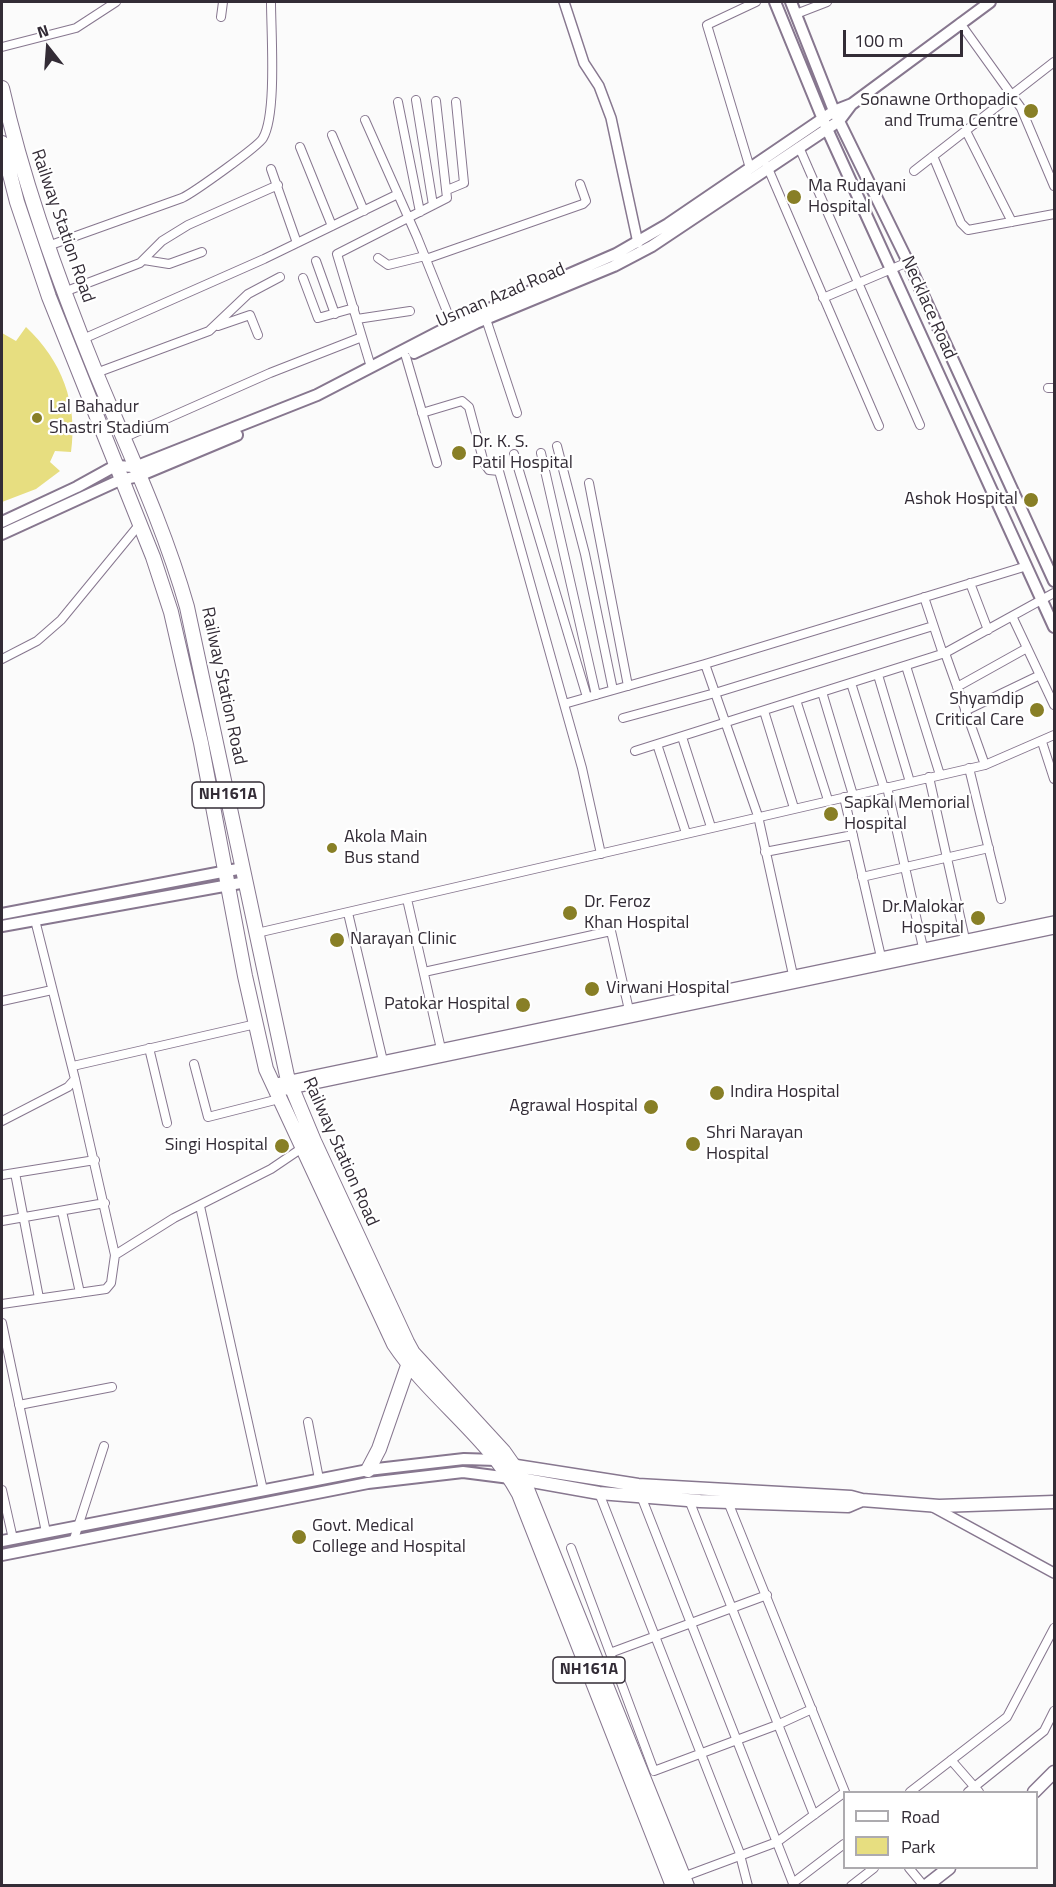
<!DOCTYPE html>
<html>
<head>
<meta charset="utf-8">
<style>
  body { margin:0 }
  #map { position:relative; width:1056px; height:1887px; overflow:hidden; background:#fbfbfb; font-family:"Titillium Web",sans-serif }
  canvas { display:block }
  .frame { position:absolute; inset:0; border:3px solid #332c36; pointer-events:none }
  .legend { position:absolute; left:843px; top:1791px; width:195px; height:78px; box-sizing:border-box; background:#fff; border:2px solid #adabaf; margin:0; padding:8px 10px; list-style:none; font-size:18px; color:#332c36 }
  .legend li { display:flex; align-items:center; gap:12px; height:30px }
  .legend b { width:30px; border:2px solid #adabaf }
  .north { position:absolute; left:18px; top:18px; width:60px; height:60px; -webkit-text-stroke:4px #fff; paint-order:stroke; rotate:343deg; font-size:16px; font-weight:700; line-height:24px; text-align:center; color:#332c36 }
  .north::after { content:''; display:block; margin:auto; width:21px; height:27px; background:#332c36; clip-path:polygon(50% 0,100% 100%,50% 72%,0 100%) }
  .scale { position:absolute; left:843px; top:30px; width:120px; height:27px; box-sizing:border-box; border:3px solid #332c36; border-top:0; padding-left:8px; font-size:18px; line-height:21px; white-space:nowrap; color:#332c36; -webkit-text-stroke:4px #fff; paint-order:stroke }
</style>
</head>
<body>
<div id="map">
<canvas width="1056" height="1887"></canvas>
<div class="frame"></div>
<ul class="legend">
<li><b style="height:8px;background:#fff"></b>Road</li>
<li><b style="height:16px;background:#e7de80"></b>Park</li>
</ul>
<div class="north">N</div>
<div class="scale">100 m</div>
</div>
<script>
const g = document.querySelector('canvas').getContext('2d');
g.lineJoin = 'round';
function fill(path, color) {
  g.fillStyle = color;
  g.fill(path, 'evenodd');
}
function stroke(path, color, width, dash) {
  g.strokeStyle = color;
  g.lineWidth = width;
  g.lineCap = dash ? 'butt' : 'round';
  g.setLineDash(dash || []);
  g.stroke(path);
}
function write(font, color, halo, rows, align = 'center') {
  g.font = font + ' "Titillium Web",sans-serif';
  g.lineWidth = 4.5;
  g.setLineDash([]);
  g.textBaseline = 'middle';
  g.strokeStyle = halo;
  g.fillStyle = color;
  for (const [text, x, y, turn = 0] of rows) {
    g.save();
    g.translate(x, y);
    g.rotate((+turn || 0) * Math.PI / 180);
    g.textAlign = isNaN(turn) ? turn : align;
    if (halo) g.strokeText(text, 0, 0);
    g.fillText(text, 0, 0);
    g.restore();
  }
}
fill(new Path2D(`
  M 26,327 C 62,361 78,403 71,452 L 55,451 L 50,462 L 60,471 L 36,489 L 2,502 L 2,333 L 16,341 Z`), '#e7de80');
const minor = new Path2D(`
  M 796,14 L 827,2
  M 221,17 L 223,2
  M 960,23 L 1021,108 L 1054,186
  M 2,47 L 76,28 L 116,2
  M 416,100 L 433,205
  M 398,102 L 420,212
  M 365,120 L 417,237 L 454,329
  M 966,131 L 1012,222
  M 332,135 L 364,211
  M 300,147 L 332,226
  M 799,147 L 920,425
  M 933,156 L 961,223 L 968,230 L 1054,214
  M 767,166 L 879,426
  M 750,168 L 707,25 L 756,2
  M 271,169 L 297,243
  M 914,171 L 1054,62
  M 447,190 L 464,183 L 456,102
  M 48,246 L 182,198 C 193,193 259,146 263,138 C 277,114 271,32 271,2
  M 378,258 L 388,265 L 425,256
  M 426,259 L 583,204 L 586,201 L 580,184
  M 144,260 L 169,264 L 202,252
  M 316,261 L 335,314
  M 303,278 L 318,318 L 354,308
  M 64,292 L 140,263 L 162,241 L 188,225 L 278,185
  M 823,298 L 908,262
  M 485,316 L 517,413
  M 357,319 L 410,311
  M 218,326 L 250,315 L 258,335
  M 83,339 L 264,259 L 398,194
  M 406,357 L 437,463
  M 371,367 L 337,254 L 447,198 L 436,101
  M 96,373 L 209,331 L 248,294 L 280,277
  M 1048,388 L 1054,388
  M 422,413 L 462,401 L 469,407 L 484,463 L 489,470 L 499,471 L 564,704
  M 123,438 L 270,373 L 362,337
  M 557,446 L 585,554 L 613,690
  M 541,453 L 596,695
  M 514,454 L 587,697
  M 589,483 L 628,686
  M 970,583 L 988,630
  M 924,597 L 943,654
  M 1012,616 L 1054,705
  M 945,653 L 985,765
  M 2,659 L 37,641 L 61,620 L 139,525
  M 906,666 L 940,775
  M 878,675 L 910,782
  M 851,683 L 884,788
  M 957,687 L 1027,648
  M 822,692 L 853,795
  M 796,700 L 828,800
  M 764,711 L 794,808
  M 965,711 L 1040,675
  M 623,718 L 715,693 L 933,626
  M 682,737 L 711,827
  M 1042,742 L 1054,779
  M 657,744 L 686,833
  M 635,751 L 945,653 L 1054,593
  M 969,768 L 1001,899
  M 929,777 L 965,939
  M 887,787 L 924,952
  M 844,797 L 881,957
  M 765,852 L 853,835
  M 601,854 L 582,768 L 564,704 L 705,664
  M 862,877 L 989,848
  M 407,899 L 441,1049
  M 348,913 L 383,1061
  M 257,933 L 985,765 L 1054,735
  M 424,972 L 611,931 L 629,1010
  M 793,975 L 758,816 L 705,664 L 1027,566
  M 2,1001 L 52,990
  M 149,1048 L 167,1123
  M 194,1064 L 208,1117 L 279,1099
  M 73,1066 L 256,1024
  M 2,1121 L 68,1087 L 75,1079 L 35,920
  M 15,1173 L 39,1298
  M 2,1175 L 95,1160
  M 200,1206 L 263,1490
  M 62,1211 L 80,1293
  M 2,1221 L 105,1203
  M 115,1255 L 174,1218 L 271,1169 L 302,1148
  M 2,1304 L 106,1289 L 111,1283 L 115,1255 L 75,1079
  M 2,1323 L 46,1532
  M 19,1405 L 112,1387
  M 308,1422 L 319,1479
  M 2,1490 L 13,1539
  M 599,1493 L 739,1851 L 748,1886
  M 641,1496 L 794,1886
  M 689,1500 L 814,1815
  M 728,1502 L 845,1792
  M 74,1539 L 104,1446
  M 571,1548 L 654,1771 L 777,1725 L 812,1709
  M 610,1653 L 767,1595
  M 951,1760 L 979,1792
  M 910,1792 L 1007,1717 L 1054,1628
  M 968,1792 L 1044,1731 L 1054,1711
  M 909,1868 L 924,1886
  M 683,1877 L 777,1842 L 845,1792
  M 793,1883 L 844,1844
  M 851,1886 L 874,1868`);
const tertiary = new Path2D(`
  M 564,2 L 584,63 L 599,86 L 611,118 L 638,243
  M 272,1084 L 1054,921
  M 276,1092 L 1054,929
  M 933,1507 L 1054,1573`);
const secondary = new Path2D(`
  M 775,2 L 827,129 L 1054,627
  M 791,2 L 834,111 L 908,262 L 1054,581
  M 414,353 L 476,323 L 614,266 L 652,246 L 839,121 L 851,105
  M 2,522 L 77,487 L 115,466 L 135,467 L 317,395 L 452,325 L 616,254 L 668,224 L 834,111 L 852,104 L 990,2
  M 2,534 L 120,480 L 139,476 L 237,435
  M 2,914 L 243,868
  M 2,926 L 246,882
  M 2,1541 L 368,1470 L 464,1459 L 497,1460
  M 2,1555 L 368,1483 L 463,1472 L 510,1478`);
const primary = new Path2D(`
  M 510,1465 L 638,1485 L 851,1497 L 862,1500 L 939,1506 L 1054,1502
  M 515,1478 L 599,1493 L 700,1501 L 848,1506 L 862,1500
  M 1034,1792 L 1054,1772
  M 926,1886 L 949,1868`);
const trunk = new Path2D(`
  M 2,88 C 24,186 58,280 96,373 C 128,450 164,526 187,607 L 287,1076 L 314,1141 L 407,1342 L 413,1353 L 504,1452 L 523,1479 L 687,1886
  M 2,143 L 17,202 L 49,297 L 153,557 L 171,612 L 201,743 L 245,976 L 266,1069 L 394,1344 C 430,1398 488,1436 519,1494 L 673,1886
  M 368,1470 L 379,1449 L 411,1357`);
stroke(minor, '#87778f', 10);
stroke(tertiary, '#87778f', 12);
stroke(secondary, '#87778f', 14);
stroke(primary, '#87778f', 15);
stroke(trunk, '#87778f', 16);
stroke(minor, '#fff', 8);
stroke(tertiary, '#fff', 9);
stroke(secondary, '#fff', 10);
stroke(primary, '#fff', 12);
stroke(trunk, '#fff', 14);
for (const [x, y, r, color] of [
  [1031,111,8,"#887f26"],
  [794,197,8,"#887f26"],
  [37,418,6,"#887f26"],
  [459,453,8,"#887f26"],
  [1031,500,8,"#887f26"],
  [1037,710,8,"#887f26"],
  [831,814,8,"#887f26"],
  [332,848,6,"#887f26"],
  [570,913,8,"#887f26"],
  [978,918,8,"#887f26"],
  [337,940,8,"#887f26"],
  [592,989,8,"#887f26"],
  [523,1005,8,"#887f26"],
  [717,1093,8,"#887f26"],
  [651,1107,8,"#887f26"],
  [693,1144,8,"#887f26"],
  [282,1146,8,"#887f26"],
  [299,1537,8,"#887f26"]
]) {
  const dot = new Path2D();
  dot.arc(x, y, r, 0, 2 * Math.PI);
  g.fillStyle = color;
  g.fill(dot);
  stroke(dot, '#fff', 2);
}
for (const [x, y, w] of [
  [228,795,72],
  [589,1670,72]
]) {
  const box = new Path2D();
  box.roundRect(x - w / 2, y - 13, w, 26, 4.5);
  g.fillStyle = '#fff';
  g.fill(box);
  stroke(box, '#332c36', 1.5);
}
write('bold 16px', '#332c36', null, [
  ["NH161A",228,795],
  ["NH161A",589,1670]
]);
write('18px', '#332c36', '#fff', [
  ["Sonawne Orthopadic",1018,101,"right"],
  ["and Truma Centre",1018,122,"right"],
  ["Ma Rudayani",808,187],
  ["Hospital",808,208],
  ["Lal Bahadur",49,408],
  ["Shastri Stadium",49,429],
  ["Dr. K. S.",472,443],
  ["Patil Hospital",472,464],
  ["Ashok Hospital",1018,500,"right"],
  ["Shyamdip",1024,700,"right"],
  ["Critical Care",1024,721,"right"],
  ["Sapkal Memorial",844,804],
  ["Hospital",844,825],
  ["Akola Main",344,838],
  ["Bus stand",344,859],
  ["Dr. Feroz",584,903],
  ["Khan Hospital",584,924],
  ["Dr.Malokar",964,908,"right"],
  ["Hospital",964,929,"right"],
  ["Narayan Clinic",350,940],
  ["Virwani Hospital",606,989],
  ["Patokar Hospital",510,1005,"right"],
  ["Indira Hospital",730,1093],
  ["Agrawal Hospital",638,1107,"right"],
  ["Shri Narayan",706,1134],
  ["Hospital",706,1155],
  ["Singi Hospital",268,1146,"right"],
  ["Govt. Medical",312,1527],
  ["College and Hospital",312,1548]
], 'left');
write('18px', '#332c36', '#fff', [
  ["Railway Station Road",62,226,71],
  ["Usman Azad Road",501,296,-23],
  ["Necklace Road",928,308,66],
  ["Railway Station Road",223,686,78],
  ["Railway Station Road",340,1152,66]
]);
</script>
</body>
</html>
